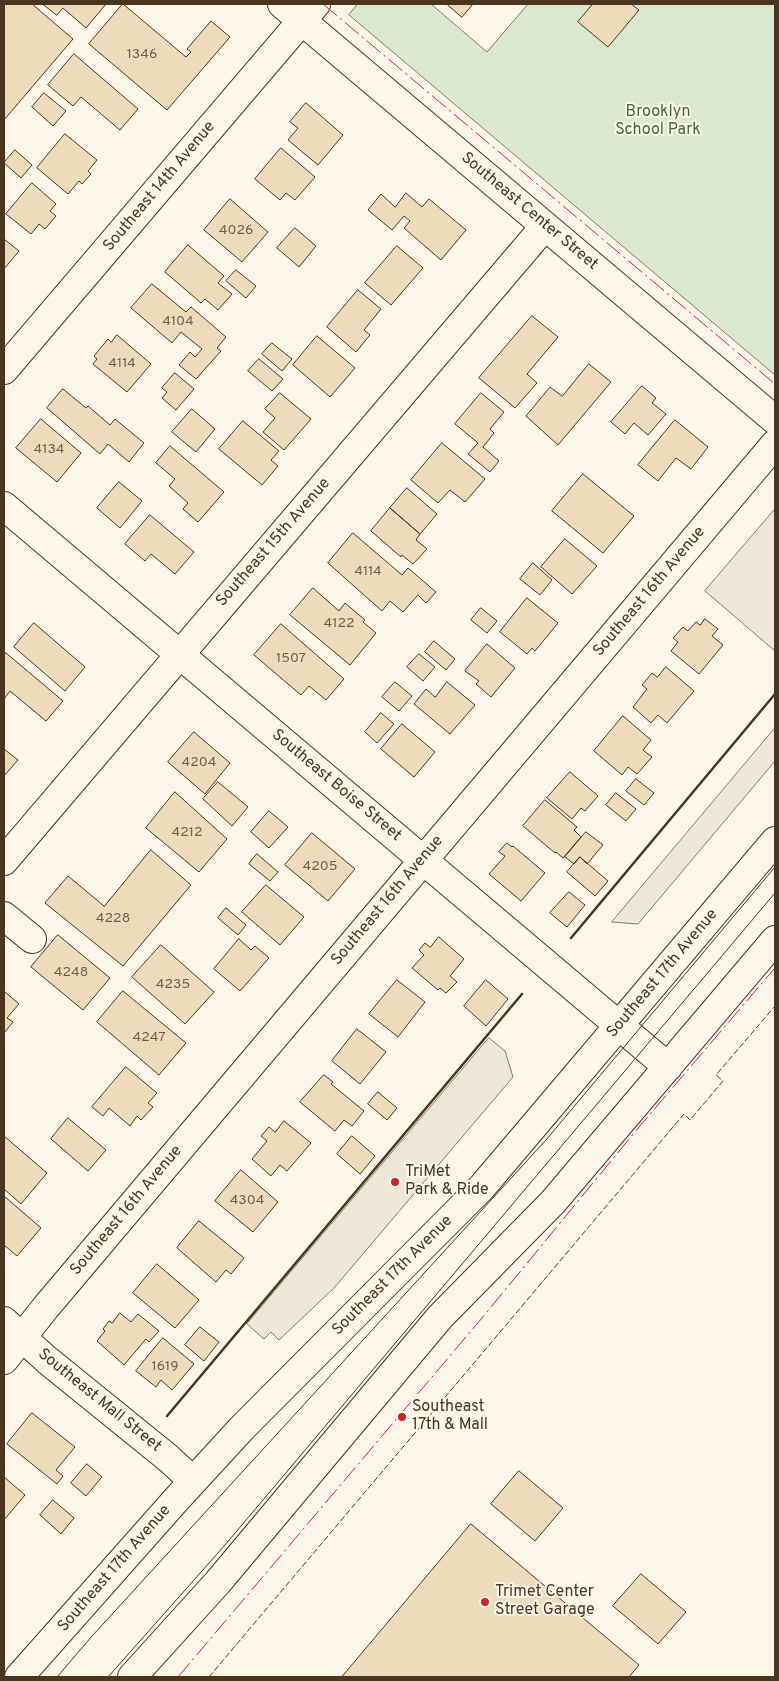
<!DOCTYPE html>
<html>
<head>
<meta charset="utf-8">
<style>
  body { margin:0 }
  #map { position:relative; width:779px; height:1681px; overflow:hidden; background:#fbf6e9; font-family:Overpass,sans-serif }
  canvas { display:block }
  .frame { position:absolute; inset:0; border:5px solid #4a3520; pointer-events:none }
</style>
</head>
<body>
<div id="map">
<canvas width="779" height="1681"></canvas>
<div class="frame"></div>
</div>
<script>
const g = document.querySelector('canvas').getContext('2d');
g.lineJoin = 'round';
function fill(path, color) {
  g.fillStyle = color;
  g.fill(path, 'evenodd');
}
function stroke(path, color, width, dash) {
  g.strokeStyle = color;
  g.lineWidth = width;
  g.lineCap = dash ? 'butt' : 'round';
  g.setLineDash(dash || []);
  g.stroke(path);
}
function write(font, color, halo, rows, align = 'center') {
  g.font = font + ' Overpass,sans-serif';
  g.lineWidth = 4;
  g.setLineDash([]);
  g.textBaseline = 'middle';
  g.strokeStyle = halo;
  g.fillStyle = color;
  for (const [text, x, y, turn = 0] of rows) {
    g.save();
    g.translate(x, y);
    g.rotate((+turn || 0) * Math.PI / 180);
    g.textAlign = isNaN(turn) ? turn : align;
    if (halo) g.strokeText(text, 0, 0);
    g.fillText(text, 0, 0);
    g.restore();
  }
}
const green = new Path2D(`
  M 358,4 L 431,4 L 487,52 L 528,4 L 775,4 L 775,375 L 349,15 Z`);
fill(green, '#dce7d0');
stroke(green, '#887966', 1);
const parking = new Path2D(`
  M 775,509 L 775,651 L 705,591 Z
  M 775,728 L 775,761 L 638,924 L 612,922 Z
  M 489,1038 L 505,1051 L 513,1077 L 334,1288 L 279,1340 L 271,1332 L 264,1339 L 247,1324 Z`);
fill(parking, '#ede7d9');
stroke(parking, '#887966', 1);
const building = new Path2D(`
  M 4,4 L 32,4 L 73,39 L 4,120 Z
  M 43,4 L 106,4 L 86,28 L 63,8 L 57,15 Z
  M 123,4 L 186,57 L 191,52 L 187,49 L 211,21 L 230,37 L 167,110 L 89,44 Z
  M 447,4 L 473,4 L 462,17 Z
  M 593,4 L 631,4 L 639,10 L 608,47 L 578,22 Z
  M 74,54 L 138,109 L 120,130 L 81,97 L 73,106 L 48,85 Z
  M 44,93 L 66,111 L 53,126 L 32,107 Z
  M 306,103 L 343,135 L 318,165 L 288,140 L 298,128 L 290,122 Z
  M 65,134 L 97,160 L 88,171 L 91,174 L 82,184 L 79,181 L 68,194 L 37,168 Z
  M 281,148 L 315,177 L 295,200 L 286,193 L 280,200 L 255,179 Z
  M 15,150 L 32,165 L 21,178 L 4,163 Z
  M 32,183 L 56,204 L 50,211 L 56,216 L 45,229 L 39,224 L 31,234 L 6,214 Z
  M 406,193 L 422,207 L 429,199 L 466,230 L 441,260 L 404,228 L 410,221 L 404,216 L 392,230 L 368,210 L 381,194 L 395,207 Z
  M 230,199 L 268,232 L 242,262 L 204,230 Z
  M 295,228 L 316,246 L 299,267 L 277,248 Z
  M 4,239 L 19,251 L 4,269 Z
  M 188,245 L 224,276 L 218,283 L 232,294 L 218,310 L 205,299 L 201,303 L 165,272 Z
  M 397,246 L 423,268 L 391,305 L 365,283 Z
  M 236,270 L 256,286 L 246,298 L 226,281 Z
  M 152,284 L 186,312 L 191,307 L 226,337 L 217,348 L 221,351 L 196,379 L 179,365 L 190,352 L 195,357 L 202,349 L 181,332 L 172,343 L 131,308 Z
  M 358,290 L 381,309 L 364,330 L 370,335 L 356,352 L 327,327 Z
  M 532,316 L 558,337 L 527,374 L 537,383 L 515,408 L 479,378 Z
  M 117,335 L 151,364 L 127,392 L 93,364 L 97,359 L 94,356 L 108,339 L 111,342 Z
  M 317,336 L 355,368 L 330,397 L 293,365 Z
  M 272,343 L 292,359 L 282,371 L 262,354 Z
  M 259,359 L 283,379 L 272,391 L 248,371 Z
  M 589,364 L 611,382 L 558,445 L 526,416 L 550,387 L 562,396 Z
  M 175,373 L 194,389 L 176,410 L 162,398 L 167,392 L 162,388 Z
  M 642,386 L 656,398 L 652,403 L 666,414 L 648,435 L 634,423 L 625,434 L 611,422 Z
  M 63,389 L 86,408 L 88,406 L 110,425 L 115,419 L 144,443 L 129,462 L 108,444 L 100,454 L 47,408 Z
  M 280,393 L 311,419 L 284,450 L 263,432 L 275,418 L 265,409 Z
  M 481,393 L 504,412 L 490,429 L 494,433 L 483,447 L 499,461 L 490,472 L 468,454 L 478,443 L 455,424 Z
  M 192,409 L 215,429 L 196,452 L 172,432 Z
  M 41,419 L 81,453 L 57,482 L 16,448 Z
  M 675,420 L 708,447 L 691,469 L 676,458 L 658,481 L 638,465 Z
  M 243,421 L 279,451 L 271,460 L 278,466 L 262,485 L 219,449 Z
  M 442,443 L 485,479 L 465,502 L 450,490 L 438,503 L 411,480 Z
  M 170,446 L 224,492 L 198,522 L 183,509 L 188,503 L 169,486 L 175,479 L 156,463 Z
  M 583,474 L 634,516 L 603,553 L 552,511 Z
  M 119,482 L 142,501 L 120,528 L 97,508 Z
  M 407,488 L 437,514 L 420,534 L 390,508 Z
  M 390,508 L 420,534 L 416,540 L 427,549 L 413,564 L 402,555 L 401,557 L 371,531 Z
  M 150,515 L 194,552 L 175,574 L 151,554 L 145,561 L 125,544 Z
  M 353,533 L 402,575 L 408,568 L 436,592 L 426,603 L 418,595 L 403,612 L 390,601 L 382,611 L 328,563 Z
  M 565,539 L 597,566 L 572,594 L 541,567 Z
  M 533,563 L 552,580 L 540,595 L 520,579 Z
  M 313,588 L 339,611 L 345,603 L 365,620 L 363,622 L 376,633 L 350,665 L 290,615 Z
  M 527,598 L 558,623 L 535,651 L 532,648 L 527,654 L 500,632 Z
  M 481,608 L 497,621 L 487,633 L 471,620 Z
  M 705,619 L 718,629 L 712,636 L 723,645 L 699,674 L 671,651 L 678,642 L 673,638 L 683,627 L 688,631 L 696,622 L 700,625 Z
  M 34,623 L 85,667 L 65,691 L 14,647 Z
  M 281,624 L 344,679 L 326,700 L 309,686 L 301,695 L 254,655 Z
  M 434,641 L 455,659 L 446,670 L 425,652 Z
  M 487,644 L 515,668 L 491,697 L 476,684 L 479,681 L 465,671 Z
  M 6,653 L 63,701 L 46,721 L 10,691 L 4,699 L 4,656 Z
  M 419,654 L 435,667 L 423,681 L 407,667 Z
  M 666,667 L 694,691 L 667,723 L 658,715 L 651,723 L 633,707 L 647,689 L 642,685 L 652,673 L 657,677 Z
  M 395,682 L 412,696 L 399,711 L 382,697 Z
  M 447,682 L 475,705 L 450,734 L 414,704 L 426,689 L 435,697 Z
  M 381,713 L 394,724 L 377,743 L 365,732 Z
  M 623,716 L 651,740 L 643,750 L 652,757 L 637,774 L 628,767 L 622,775 L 594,751 Z
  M 402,724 L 435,752 L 414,777 L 381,749 Z
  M 194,732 L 230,763 L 205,794 L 168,762 Z
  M 4,749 L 18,760 L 4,776 Z
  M 570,772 L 598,796 L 585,811 L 581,808 L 572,819 L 547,798 Z
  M 636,779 L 654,793 L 644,805 L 626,791 Z
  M 218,782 L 248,807 L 232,826 L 203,799 Z
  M 175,792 L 227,839 L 199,872 L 146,828 Z
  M 616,793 L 636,809 L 626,821 L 606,805 Z
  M 545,800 L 577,827 L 574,830 L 581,837 L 563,858 L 556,852 L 555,853 L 523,826 Z
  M 269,811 L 288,827 L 269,848 L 251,832 Z
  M 586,832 L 603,845 L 587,864 L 580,857 L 574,864 L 565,857 Z
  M 312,833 L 355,869 L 328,901 L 285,865 Z
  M 507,843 L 512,847 L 513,846 L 545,873 L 521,901 L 489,874 L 505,856 L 499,852 Z
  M 151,850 L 191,885 L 123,966 L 45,903 L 68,876 L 104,906 Z
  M 257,854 L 278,872 L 270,881 L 249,864 Z
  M 580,857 L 608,881 L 595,896 L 567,872 Z
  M 266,885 L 304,917 L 280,945 L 242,912 Z
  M 569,892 L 585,905 L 567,927 L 550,913 Z
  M 226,908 L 246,925 L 238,935 L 218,918 Z
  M 58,935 L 110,978 L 83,1010 L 31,967 Z
  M 439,937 L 464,959 L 450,976 L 457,982 L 446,993 L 440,988 L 438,990 L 412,968 L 424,955 L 419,950 L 425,943 L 430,947 Z
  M 239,939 L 251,950 L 255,946 L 269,958 L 240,991 L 214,969 Z
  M 161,945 L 214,992 L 185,1024 L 132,977 Z
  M 397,980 L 425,1002 L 398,1037 L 369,1014 Z
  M 486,980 L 508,999 L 486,1026 L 464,1006 Z
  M 4,991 L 19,1004 L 7,1018 L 13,1022 L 4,1033 Z
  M 123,991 L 186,1043 L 159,1075 L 97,1022 Z
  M 357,1029 L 386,1052 L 360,1084 L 332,1061 Z
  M 126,1067 L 157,1093 L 148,1103 L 153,1107 L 141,1120 L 137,1116 L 130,1126 L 109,1108 L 103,1116 L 92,1107 Z
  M 324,1075 L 333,1082 L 331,1084 L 364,1111 L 352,1126 L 344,1120 L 335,1131 L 300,1102 Z
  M 378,1092 L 397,1108 L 387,1120 L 368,1104 Z
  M 68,1118 L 106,1150 L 88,1171 L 51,1139 Z
  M 284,1121 L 311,1143 L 287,1171 L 280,1165 L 271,1176 L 252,1159 L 267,1141 L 261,1136 L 269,1127 L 275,1132 Z
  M 4,1136 L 47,1173 L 21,1204 L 4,1189 Z
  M 352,1136 L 375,1156 L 360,1174 L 337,1154 Z
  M 241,1170 L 278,1202 L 253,1232 L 215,1201 Z
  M 4,1196 L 41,1228 L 17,1256 L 4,1245 Z
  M 199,1221 L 244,1258 L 231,1274 L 226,1270 L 216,1282 L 177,1248 Z
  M 157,1264 L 199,1300 L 175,1328 L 133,1293 Z
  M 120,1313 L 131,1322 L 138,1314 L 159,1331 L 149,1342 L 146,1339 L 124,1365 L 97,1341 L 105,1331 L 103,1329 L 109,1321 L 112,1323 Z
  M 200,1327 L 219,1342 L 204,1361 L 185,1345 Z
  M 163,1338 L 194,1364 L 172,1390 L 161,1380 L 156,1387 L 136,1371 Z
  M 32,1413 L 75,1447 L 56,1470 L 63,1476 L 57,1484 L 7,1444 Z
  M 87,1464 L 102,1477 L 86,1496 L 71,1483 Z
  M 519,1471 L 563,1508 L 535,1541 L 491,1504 Z
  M 4,1477 L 25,1495 L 4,1520 Z
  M 53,1500 L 74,1518 L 61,1534 L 40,1515 Z
  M 471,1524 L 639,1665 L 629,1677 L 342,1677 Z
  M 641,1574 L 686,1612 L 658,1644 L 613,1606 Z`);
fill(building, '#ecdcbc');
stroke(building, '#4a3520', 1);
const minor = new Path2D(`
  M 282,4 L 775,420
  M 4,370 L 316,4
  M 4,506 L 668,1067
  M 4,861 L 545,226
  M 4,916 L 32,939
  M 4,1321 L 47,1360 L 168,1458 L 193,1481
  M 4,1360 L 46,1307 L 775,444
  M 19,1677 L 175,1501 L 242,1428 L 482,1187 L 775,841
  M 132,1677 L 218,1582 L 440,1317 L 553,1202 L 775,940`);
stroke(minor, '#4a3520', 30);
stroke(minor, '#fbf6e9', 28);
stroke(new Path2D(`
  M 57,1677 L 93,1635 L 546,1140 L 775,867
  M 108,1677 L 225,1545 L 775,893`), '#4a3520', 1);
stroke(new Path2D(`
  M 209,1677 L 684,1114 L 690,1120 L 723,1081 L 716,1075 L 775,1006`), '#4a3520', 1, [6, 2.5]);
stroke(new Path2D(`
  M 571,938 L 775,694
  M 167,1416 L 522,994`), '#4a3520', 2.5);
stroke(new Path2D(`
  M 323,4 L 775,384
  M 178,1677 L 482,1318 L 639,1127 L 775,968`), '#c62828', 1, [18, 4, 2.5, 4]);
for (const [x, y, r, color] of [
  [395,1182,5,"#c62828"],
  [402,1417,5,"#c62828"],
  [485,1602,5,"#c62828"]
]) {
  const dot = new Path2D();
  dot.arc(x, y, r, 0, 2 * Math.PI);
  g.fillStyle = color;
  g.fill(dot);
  stroke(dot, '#fbf6e9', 2);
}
write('14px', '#725f47', null, [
  ["1346",142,55],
  ["4026",236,231],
  ["4104",178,322],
  ["4114",122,364],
  ["4134",49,450],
  ["4114",368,572],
  ["4122",339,624],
  ["1507",291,659],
  ["4204",199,763],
  ["4212",187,833],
  ["4205",320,867],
  ["4228",113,919],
  ["4248",71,973],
  ["4235",173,985],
  ["4247",149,1038],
  ["4304",247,1201],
  ["1619",165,1367]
]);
write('16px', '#436837', '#fbf6e9', [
  ["Brooklyn",658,113],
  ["School Park",658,131]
]);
write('16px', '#4a3520', '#fbf6e9', [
  ["Southeast 14th Avenue",160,187,-50],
  ["Southeast Center Street",529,212,40],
  ["Southeast 15th Avenue",274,543,-49],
  ["Southeast 16th Avenue",650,592,-50],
  ["Southeast Boise Street",336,786,40],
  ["Southeast 16th Avenue",388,901,-50],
  ["Southeast 17th Avenue",663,974,-50],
  ["Southeast 16th Avenue",127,1211,-50],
  ["Southeast 17th Avenue",393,1276,-45],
  ["Southeast Mall Street",99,1401,39],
  ["Southeast 17th Avenue",115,1569,-49]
]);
write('16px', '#4a3520', '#fbf6e9', [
  ["TriMet",405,1173],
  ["Park & Ride",405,1191],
  ["Southeast",412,1408],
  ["17th & Mall",412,1426],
  ["Trimet Center",495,1593],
  ["Street Garage",495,1611]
], 'left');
</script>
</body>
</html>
